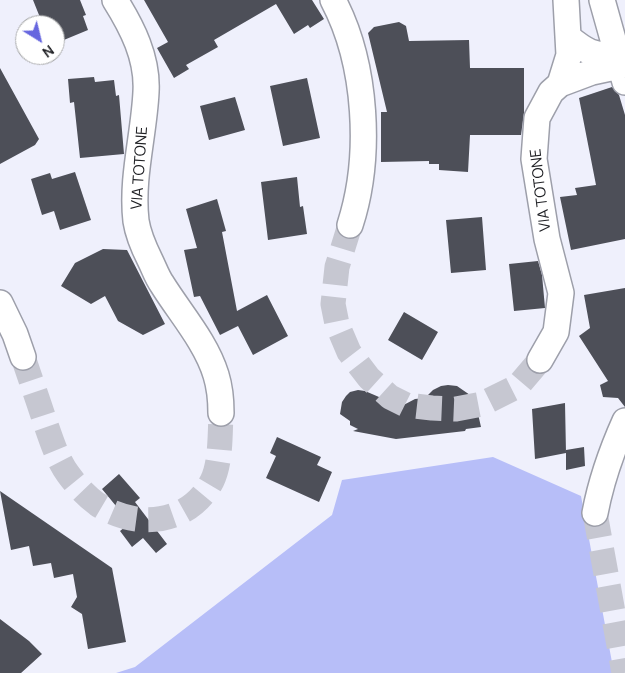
<!DOCTYPE html>
<html>
<head>
<meta charset="utf-8">
<style>
  body { margin:0 }
  #map { position:relative; width:625px; height:673px; overflow:hidden; background:#eff0fc; font-family:Manrope,sans-serif }
  canvas { display:block }
  .north { position:absolute; left:15px; top:15px; width:50px; height:50px; box-sizing:border-box; background:#fff; border:1px solid #a6a7a8; border-radius:50%; rotate:144deg; font-size:14px; font-weight:700; line-height:20px; text-align:center; color:#212226 }
  .north::after { content:''; display:block; margin:auto; width:18px; height:22px; background:#6666df; clip-path:polygon(50% 0,100% 100%,50% 72%,0 100%) }
</style>
</head>
<body>
<div id="map">
<canvas width="625" height="673"></canvas>
<div class="north">N</div>
</div>
<script>
const g = document.querySelector('canvas').getContext('2d');
g.lineJoin = 'round';
function fill(path, color) {
  g.fillStyle = color;
  g.fill(path, 'evenodd');
}
function stroke(path, color, width, dash) {
  g.strokeStyle = color;
  g.lineWidth = width;
  g.lineCap = dash ? 'butt' : 'round';
  g.setLineDash(dash || []);
  g.stroke(path);
}
function write(font, color, halo, rows, align = 'center') {
  g.font = font + ' Manrope,sans-serif';
  g.lineWidth = 5;
  g.setLineDash([]);
  g.textBaseline = 'middle';
  g.strokeStyle = halo;
  g.fillStyle = color;
  for (const [text, x, y, turn = 0] of rows) {
    g.save();
    g.translate(x, y);
    g.rotate((+turn || 0) * Math.PI / 180);
    g.textAlign = isNaN(turn) ? turn : align;
    if (halo) g.strokeText(text, 0, 0);
    g.fillText(text, 0, 0);
    g.restore();
  }
}
fill(new Path2D(`
  M 493,457 L 581,496 L 614,673 L 116,673 L 135,667 L 332,515 L 342,480 Z`), '#b7bef8');
fill(new Path2D(`
  M 33,0 L 80,0 L 86,15 L 83,16 L 88,30 L 59,42 L 55,31 L 55,25 L 43,25 Z
  M 144,0 L 312,0 L 324,19 L 310,28 L 308,25 L 294,34 L 276,4 L 214,40 L 218,47 L 186,65 L 189,69 L 174,78 L 157,48 L 168,42 Z
  M 399,22 L 406,26 L 409,41 L 469,40 L 470,68 L 524,68 L 524,113 L 521,135 L 470,135 L 468,172 L 439,170 L 439,164 L 429,164 L 429,161 L 381,162 L 381,112 L 387,112 L 368,33 L 374,27 Z
  M 0,68 L 39,139 L 35,145 L 0,164 Z
  M 94,77 L 95,82 L 114,80 L 116,96 L 119,95 L 124,154 L 80,158 L 74,102 L 70,103 L 68,79 Z
  M 307,78 L 320,138 L 283,146 L 270,86 Z
  M 612,87 L 619,95 L 625,115 L 625,239 L 571,250 L 560,197 L 577,195 L 575,188 L 596,185 L 579,98 Z
  M 235,97 L 245,130 L 209,140 L 200,106 Z
  M 75,172 L 91,220 L 60,230 L 54,211 L 42,215 L 31,179 L 50,173 L 52,179 Z
  M 297,177 L 300,207 L 303,206 L 307,234 L 268,240 L 261,182 Z
  M 217,199 L 226,231 L 222,232 L 237,311 L 267,295 L 288,336 L 253,355 L 238,326 L 220,335 L 200,296 L 194,297 L 184,250 L 197,248 L 186,209 Z
  M 482,217 L 486,270 L 451,273 L 446,220 Z
  M 103,249 L 127,250 L 165,324 L 143,335 L 118,321 L 105,296 L 91,304 L 61,286 L 75,263 Z
  M 538,261 L 542,275 L 545,308 L 514,311 L 509,264 Z
  M 625,288 L 625,407 L 618,398 L 603,397 L 600,385 L 608,381 L 579,336 L 590,328 L 584,295 Z
  M 404,312 L 438,332 L 422,360 L 388,340 Z
  M 448,385 L 457,386 L 470,395 L 476,405 L 481,427 L 466,429 L 465,431 L 396,439 L 353,431 L 358,429 L 350,425 L 350,421 L 340,414 L 342,402 L 346,396 L 350,392 L 358,390 L 365,391 L 386,400 L 399,401 L 394,410 L 415,399 L 425,398 L 433,390 L 441,386 Z
  M 565,403 L 566,453 L 535,459 L 532,409 Z
  M 277,437 L 321,457 L 317,465 L 332,472 L 319,502 L 266,478 L 276,456 L 270,453 Z
  M 584,447 L 585,466 L 566,470 L 566,450 Z
  M 119,474 L 140,498 L 135,502 L 167,544 L 156,553 L 143,538 L 132,547 L 120,531 L 130,523 L 102,489 Z
  M 0,491 L 112,568 L 126,642 L 88,649 L 82,614 L 71,607 L 77,597 L 73,574 L 54,578 L 51,563 L 33,566 L 29,546 L 11,550 Z
  M 0,619 L 29,641 L 42,654 L 21,673 L 0,673 Z`), '#4d4f58');
stroke(new Path2D(`
  M 350,225 L 337,267 L 333,304 L 337,324 L 349,352 L 369,378 L 390,397 L 406,405 L 432,408 L 456,409 L 482,404 L 518,386 L 540,360
  M 23,357 C 30,378 38,400 45,422 C 51,439 57,459 68,474 C 76,485 86,496 97,504 C 136,530 189,525 212,481 C 221,463 220,433 221,413
  M 595,513 L 624,673`), '#c6c7d1', 25, [25, 12]);
const street = new Path2D(`
  M 115,0 C 132,27 148,58 146,92 C 144,135 131,178 136,221 C 138,234 144,248 150,260 C 154,268 157,277 162,284 C 180,313 206,342 216,375 C 220,388 221,400 221,413
  M 333,0 C 367,64 372,157 350,225
  M 602,0 L 625,82
  M 568,37 C 585,51 594,57 616,54
  M 560,84 L 569,55 L 566,0
  M 0,303 L 15,334 L 23,357
  M 540,360 L 556,332 L 561,293 L 547,239 L 534,159 L 537,118 L 551,92 L 560,84 L 592,72 L 620,66
  M 595,513 C 601,481 612,450 625,421`);
stroke(street, '#9d9faa', 28);
stroke(street, '#fff', 25);
write('15px', '#212226', '#fff', [
  ["VIA TOTONE",140,168,-86],
  ["VIA TOTONE",541,190,-97]
]);
</script>
</body>
</html>
